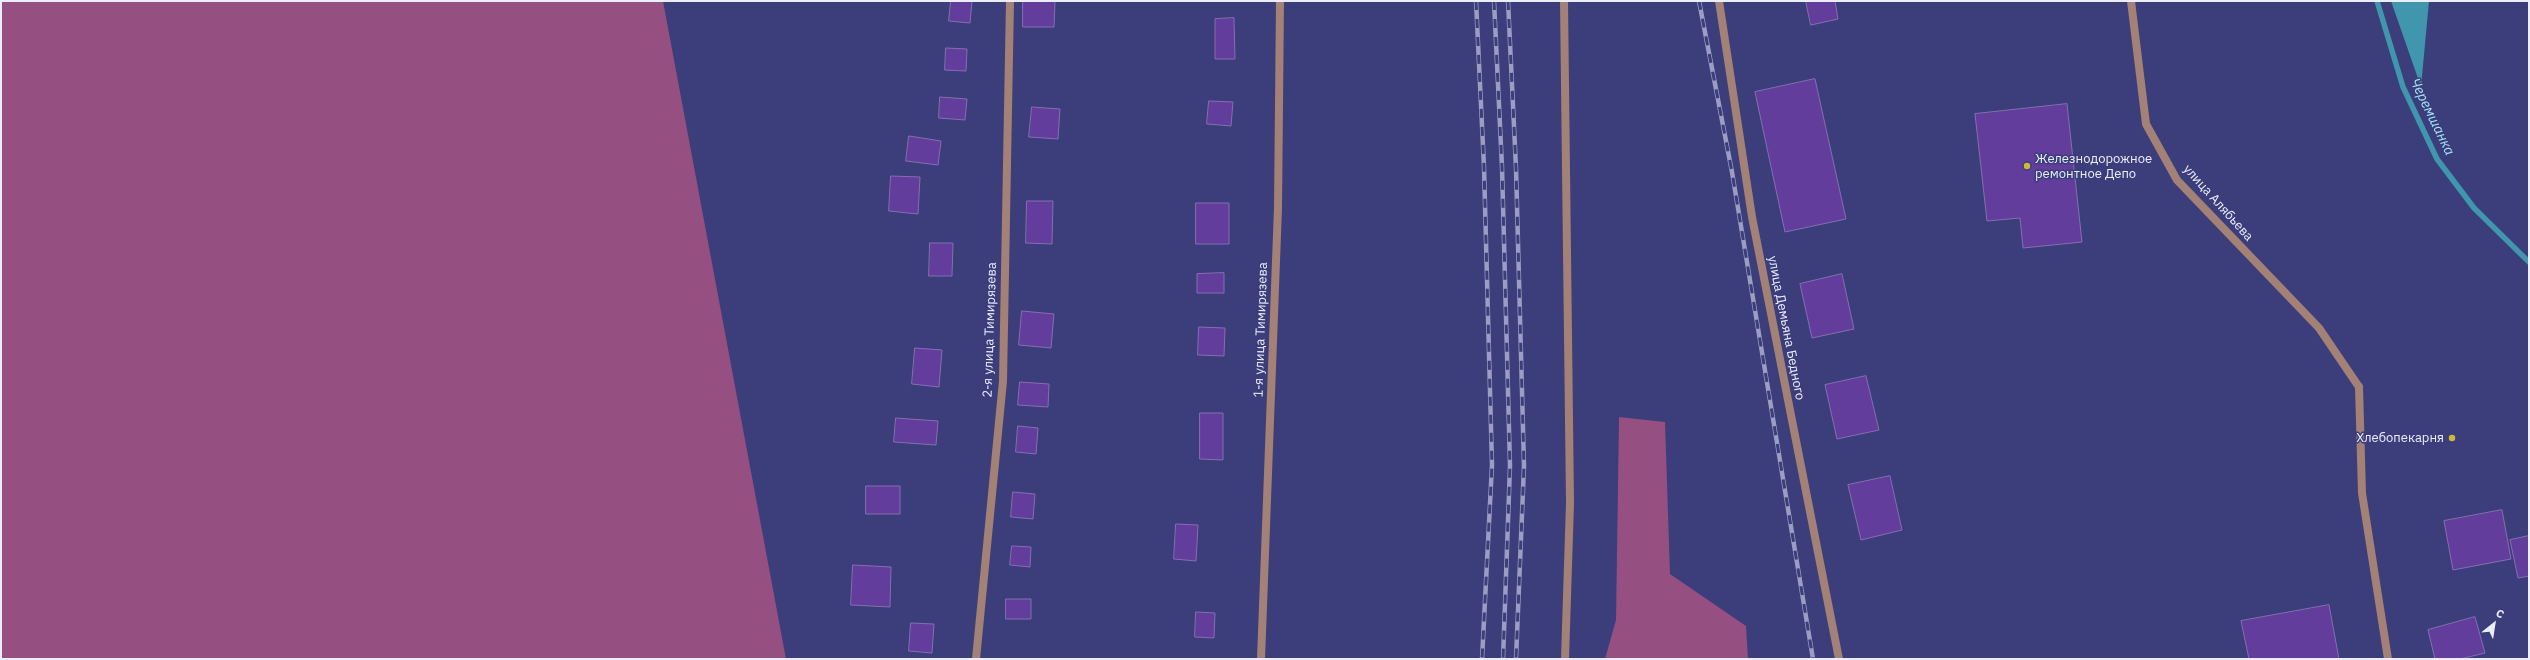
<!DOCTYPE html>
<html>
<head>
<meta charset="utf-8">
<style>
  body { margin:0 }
  #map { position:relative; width:2530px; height:660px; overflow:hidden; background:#3b3e7a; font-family:"IBM Plex Sans",sans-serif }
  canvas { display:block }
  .frame { position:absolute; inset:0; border:2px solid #ebeefd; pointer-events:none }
  .north { position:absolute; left:2474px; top:604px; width:40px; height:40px; -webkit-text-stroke:3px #3b3e7a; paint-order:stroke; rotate:30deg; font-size:11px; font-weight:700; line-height:16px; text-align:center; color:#ebeefd }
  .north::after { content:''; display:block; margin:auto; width:14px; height:18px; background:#ebeefd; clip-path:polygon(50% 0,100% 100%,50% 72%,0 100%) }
</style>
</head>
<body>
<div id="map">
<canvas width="2530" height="660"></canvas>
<div class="frame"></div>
<div class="north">С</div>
</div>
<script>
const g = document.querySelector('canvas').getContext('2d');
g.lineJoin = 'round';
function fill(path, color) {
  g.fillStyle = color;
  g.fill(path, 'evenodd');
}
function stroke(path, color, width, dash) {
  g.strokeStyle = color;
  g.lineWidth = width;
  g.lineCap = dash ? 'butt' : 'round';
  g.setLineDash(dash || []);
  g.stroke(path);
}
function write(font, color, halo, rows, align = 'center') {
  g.font = font + ' "IBM Plex Sans",sans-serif';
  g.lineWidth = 3;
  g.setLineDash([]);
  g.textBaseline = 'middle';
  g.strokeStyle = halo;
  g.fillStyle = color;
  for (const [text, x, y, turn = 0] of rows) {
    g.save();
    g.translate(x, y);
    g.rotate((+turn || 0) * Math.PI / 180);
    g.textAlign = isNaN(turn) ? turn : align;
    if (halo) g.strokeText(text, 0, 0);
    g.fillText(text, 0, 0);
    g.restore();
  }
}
fill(new Path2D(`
  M 1,1 L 663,1 L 786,659 L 1,659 Z
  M 1619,417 L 1665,422 L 1670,574 L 1746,626 L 1748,659 L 1605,659 L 1616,620 Z`), '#954f81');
fill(new Path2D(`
  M 2391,1 L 2429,1 L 2421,87 Z`), '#4096ad');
stroke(new Path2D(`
  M 2377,1 L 2403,87 L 2437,159 L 2474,208 L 2529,262`), '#4096ad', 5.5);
const building = new Path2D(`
  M 951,1 L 972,1 L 970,23 L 949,21 Z
  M 1023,1 L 1055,1 L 1054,27 L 1023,27 Z
  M 1806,1 L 1835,1 L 1838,19 L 1811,25 Z
  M 1234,18 L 1235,59 L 1215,59 L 1215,19 Z
  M 946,48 L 967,49 L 966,71 L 945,70 Z
  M 1815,79 L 1846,219 L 1785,232 L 1755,92 Z
  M 940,97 L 967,99 L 965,120 L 939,118 Z
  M 1209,101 L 1233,102 L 1231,126 L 1207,124 Z
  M 2067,104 L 2082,242 L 2023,248 L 2020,218 L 1987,221 L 1975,114 Z
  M 1032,107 L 1060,109 L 1058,139 L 1029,137 Z
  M 909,136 L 941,141 L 938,165 L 906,161 Z
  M 891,176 L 920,177 L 918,214 L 889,211 Z
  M 1027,201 L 1053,201 L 1052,244 L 1026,243 Z
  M 1196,203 L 1229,203 L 1229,244 L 1196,244 Z
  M 930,243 L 953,243 L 952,276 L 929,276 Z
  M 1224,273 L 1224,293 L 1197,293 L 1197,274 Z
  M 1842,274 L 1854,329 L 1812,338 L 1800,284 Z
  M 1022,311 L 1054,314 L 1051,348 L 1019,345 Z
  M 1199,327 L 1225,328 L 1224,356 L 1198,355 Z
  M 915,348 L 942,350 L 939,387 L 912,384 Z
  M 1866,376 L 1879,430 L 1837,439 L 1825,385 Z
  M 1020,382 L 1049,384 L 1048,407 L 1018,405 Z
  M 1200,413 L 1223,413 L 1223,460 L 1200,459 Z
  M 896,418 L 938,421 L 936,445 L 894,442 Z
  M 1018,426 L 1038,428 L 1036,454 L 1016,452 Z
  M 1890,476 L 1902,530 L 1861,540 L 1848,485 Z
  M 866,486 L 900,486 L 900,514 L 866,514 Z
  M 1013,492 L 1035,494 L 1033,519 L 1011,517 Z
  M 2502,510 L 2511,559 L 2453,570 L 2444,521 Z
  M 1176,524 L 1198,525 L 1196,561 L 1174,559 Z
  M 2529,536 L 2529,576 L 2518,578 L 2510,540 Z
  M 1012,546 L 1031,547 L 1030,567 L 1010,565 Z
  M 853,565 L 891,567 L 890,607 L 851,605 Z
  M 1006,599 L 1031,599 L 1031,619 L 1006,619 Z
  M 2329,605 L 2339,659 L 2249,659 L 2241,621 Z
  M 1196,612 L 1215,613 L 1214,638 L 1195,637 Z
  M 2475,617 L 2485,653 L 2460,659 L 2435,659 L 2428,630 Z
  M 911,623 L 934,624 L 932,653 L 909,651 Z`);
fill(building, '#633d9b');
stroke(building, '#846fb0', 1);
stroke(new Path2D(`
  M 2131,1 L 2146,124 L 2177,180 L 2319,328 L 2359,387`), '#a38176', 8);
stroke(new Path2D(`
  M 1564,1 L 1570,503 L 1565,659
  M 1719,1 L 1752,217 L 1839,659
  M 2359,387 L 2362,493 L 2388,659
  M 976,659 L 1003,381 L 1010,1
  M 1261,659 L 1278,208 L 1280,1`), '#a38176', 8);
const rail = new Path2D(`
  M 1476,1 L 1484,167 L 1492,465 L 1482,659
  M 1494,1 L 1502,167 L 1510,466 L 1503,659
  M 1508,1 L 1516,168 L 1524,466 L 1516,659
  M 1699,1 L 1732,172 L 1813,659`);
stroke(rail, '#9b9ec2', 4.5);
stroke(rail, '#3b3e7a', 3, [9]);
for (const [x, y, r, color] of [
  [2027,166,4,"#cfb837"],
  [2452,438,4,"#cfb837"]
]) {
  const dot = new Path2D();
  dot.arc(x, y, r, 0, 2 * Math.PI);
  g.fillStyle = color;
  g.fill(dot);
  stroke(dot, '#3b3e7a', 1.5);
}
write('13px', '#ebeefd', '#3b3e7a', [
  ["Железнодорожное",2035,159],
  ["ремонтное Депо",2035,174],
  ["Хлебопекарня",2444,438,"right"]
], 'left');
write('13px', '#ebeefd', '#3b3e7a', [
  ["улица Алябьева",2218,203,48],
  ["улица Демьяна Бедного",1786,328,79],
  ["2-я улица Тимирязева",990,330,-88],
  ["1-я улица Тимирязева",1261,330,-88]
]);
write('italic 14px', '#a3e4f8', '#3b3e7a', [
  ["Черемшанка",2432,117,64]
]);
</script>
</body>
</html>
